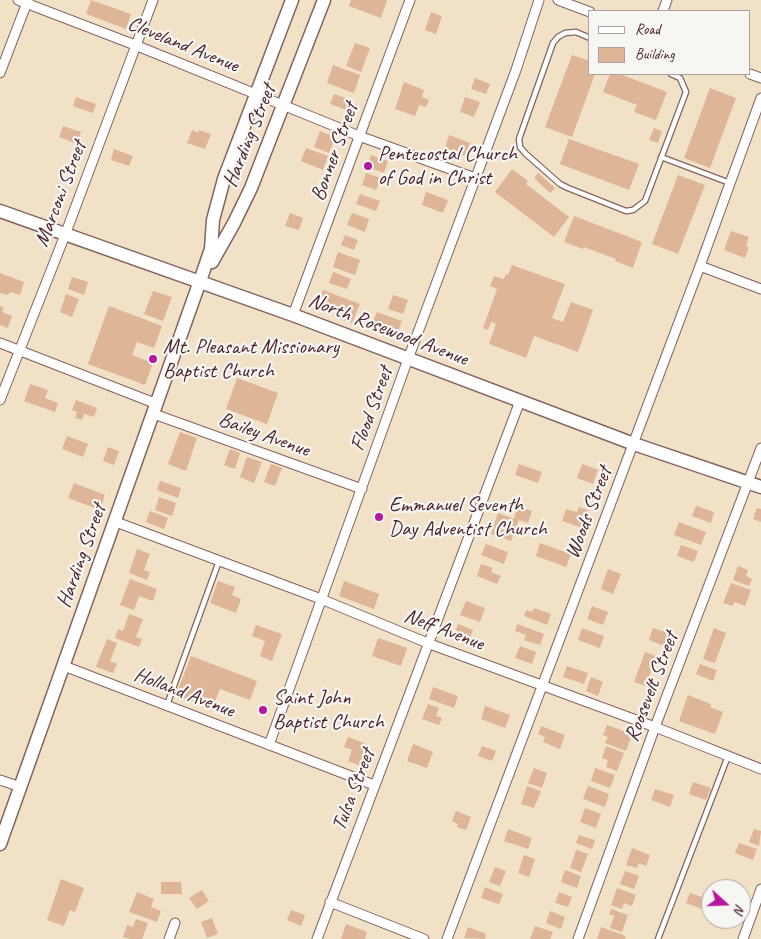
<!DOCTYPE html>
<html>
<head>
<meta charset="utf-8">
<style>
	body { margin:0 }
	#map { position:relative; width:761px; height:939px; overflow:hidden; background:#f1e1c6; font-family:Caveat,sans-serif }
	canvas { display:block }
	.legend { position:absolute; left:588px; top:10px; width:162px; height:65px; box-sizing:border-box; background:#f6f6f2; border:1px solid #b1a0a2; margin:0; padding:6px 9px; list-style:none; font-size:15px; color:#4a1f2b }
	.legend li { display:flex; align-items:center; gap:10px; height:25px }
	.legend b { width:25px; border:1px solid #b1a0a2 }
	.north { position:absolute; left:701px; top:879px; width:50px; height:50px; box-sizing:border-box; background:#f6f6f2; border:1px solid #b1a0a2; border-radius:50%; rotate:110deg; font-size:14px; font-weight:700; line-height:20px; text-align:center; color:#4a1f2b }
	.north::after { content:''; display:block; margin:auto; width:18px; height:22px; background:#b5179e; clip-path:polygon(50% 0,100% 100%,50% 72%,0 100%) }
</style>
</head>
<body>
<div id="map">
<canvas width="761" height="939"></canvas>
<ul class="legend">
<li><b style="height:6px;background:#fff"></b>Road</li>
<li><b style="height:14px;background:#dfb598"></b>Building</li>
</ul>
<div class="north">N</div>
</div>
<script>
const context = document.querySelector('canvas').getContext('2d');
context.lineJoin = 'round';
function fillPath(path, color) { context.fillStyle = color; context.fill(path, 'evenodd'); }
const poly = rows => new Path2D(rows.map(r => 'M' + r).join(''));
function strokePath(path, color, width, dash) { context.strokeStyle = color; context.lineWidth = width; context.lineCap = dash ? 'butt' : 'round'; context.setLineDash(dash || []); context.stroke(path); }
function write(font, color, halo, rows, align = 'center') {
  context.font = font + ' Caveat,sans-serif'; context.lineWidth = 4.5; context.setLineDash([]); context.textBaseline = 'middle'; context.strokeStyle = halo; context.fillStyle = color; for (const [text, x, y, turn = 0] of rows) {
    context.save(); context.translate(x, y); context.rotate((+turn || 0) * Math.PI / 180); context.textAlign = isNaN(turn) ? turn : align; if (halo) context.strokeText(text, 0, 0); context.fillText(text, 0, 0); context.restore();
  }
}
const building = poly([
	[91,0,131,14,126,29,86,14],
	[351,0,387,0,381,18,349,6],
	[431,12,442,16,436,34,425,30],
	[355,43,370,48,361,72,346,66],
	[572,55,590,61,590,74,595,74,572,137,545,127],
	[333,65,360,75,354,93,327,83],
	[610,74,620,74,667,92,656,120,634,112,637,105,603,92],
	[475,78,490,84,486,94,471,89],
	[404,82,424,90,422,97,429,100,426,107,419,105,415,116,395,109],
	[710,88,736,98,710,168,684,158],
	[334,94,351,100,347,110,330,104],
	[76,97,96,104,93,113,73,106],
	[465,97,480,102,474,117,460,112],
	[63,126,81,132,77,144,59,137],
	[654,128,662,131,658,143,649,140],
	[192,130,199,133,199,130,211,134,205,149,187,143],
	[320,131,335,137,329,153,314,147],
	[449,135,470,143,465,156,445,148],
	[569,139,639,164,629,190,560,164],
	[306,148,328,156,323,170,301,161],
	[114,149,133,156,129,166,111,160],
	[371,155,388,161,384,173,367,167],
	[512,169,528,181,526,184,569,217,554,237,495,192],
	[366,173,381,178,376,190,362,185],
	[538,173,555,188,550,193,534,178],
	[678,175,705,185,678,254,652,244],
	[426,192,448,200,443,213,422,205],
	[360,194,380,201,376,211,356,204],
	[290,213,303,218,299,230,285,226],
	[352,213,369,219,365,232,347,225],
	[574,216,642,242,633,268,615,261,616,259,584,247,583,249,564,242],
	[731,231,749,237,746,246,749,247,745,258,724,250],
	[345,235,358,240,354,250,341,245],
	[338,252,360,260,355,275,333,267],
	[512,265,565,284,552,318,563,322,571,302,593,310,578,352,534,336,526,358,489,344,496,324,491,322,488,330,483,328,497,289,490,286,494,276,504,279,506,274,508,275],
	[333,272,351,279,347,289,329,283],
	[0,273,24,282,20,295,10,292,8,295,0,293],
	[72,277,88,282,84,295,68,289],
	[323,290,360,304,352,323,339,319,341,313,318,304],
	[153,291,172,297,163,321,144,314],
	[66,294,79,299,72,317,60,312],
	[393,295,408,300,403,314,388,309],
	[0,306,4,308,2,312,12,316,8,328,0,325],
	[109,306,162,326,154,348,137,342,132,355,153,363,145,385,88,364],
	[377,312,402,321,396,336,371,327],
	[237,378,278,393,267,424,226,409],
	[30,384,48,390,45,398,58,403,55,412,24,401],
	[76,400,97,408,94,417,84,414,82,420,75,418,77,412,72,410],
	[180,432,197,438,186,471,168,464],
	[67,436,88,444,83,457,62,449],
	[108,447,119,451,114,465,103,461],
	[230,449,240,453,235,469,224,465],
	[247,457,262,462,254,483,240,477],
	[271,464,282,468,275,486,264,482],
	[519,464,542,472,538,483,515,475],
	[582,464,598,470,593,484,577,478],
	[160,481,181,488,178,498,157,490],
	[74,483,105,495,100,510,68,498],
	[159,497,176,503,172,516,155,510],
	[518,506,532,511,528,523,519,520,511,541,491,534,498,513,514,519],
	[696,506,714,512,711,523,692,516],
	[579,507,588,510,582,528,562,521,566,509,577,512],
	[757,508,761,509,761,522,753,519],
	[150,511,168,518,164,529,146,522],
	[679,522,706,532,701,545,674,535],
	[540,543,571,554,566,567,536,556],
	[486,544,508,552,504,564,481,555],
	[681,545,698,551,694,562,677,556],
	[137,549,150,554,144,570,150,572,147,580,129,573],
	[481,564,493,568,491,572,501,576,497,584,477,576],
	[738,566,748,570,746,576,752,579,749,586,733,580],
	[608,569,621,574,613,594,601,589],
	[130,579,157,589,153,601,139,596,134,610,120,605],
	[218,581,235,587,232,595,241,599,236,613,210,603],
	[344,581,379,594,374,609,339,596],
	[731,583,751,590,745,606,734,602,733,606,723,603],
	[466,601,485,608,480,622,460,615],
	[592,606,608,612,603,625,587,619],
	[534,608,551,614,547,625,524,616,526,610,532,612],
	[129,614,143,619,136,637,142,639,139,647,115,638,118,629,123,631],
	[458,624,473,630,469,641,454,635],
	[517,624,544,634,540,645,524,640,526,635,515,631],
	[256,625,282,634,272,661,260,656,265,641,252,636],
	[582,628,604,636,600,648,578,640],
	[653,628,671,634,666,647,649,640],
	[714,628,726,633,715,663,703,659],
	[378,638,407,648,401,666,372,656],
	[107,639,117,643,110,661,117,664,113,673,96,667],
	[520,646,536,652,532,664,515,658],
	[645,652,656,656,646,686,634,682],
	[191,656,257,681,250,700,220,689,212,709,176,695],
	[700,664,717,670,713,681,696,674],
	[567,666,588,673,584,684,563,677],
	[591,677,603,682,598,696,586,691],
	[433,687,458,696,454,708,429,699],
	[688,695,711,704,710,707,723,712,715,734,679,721],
	[428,704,439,708,436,716,442,718,439,725,422,719],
	[485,706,510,715,505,728,481,719],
	[607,725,632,734,626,751,605,743,608,737,603,735],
	[541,726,565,735,560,749,543,742,545,737,538,734],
	[348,737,369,745,361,766,348,761,352,750,344,747],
	[413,744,433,752,427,768,407,761],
	[482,746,496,751,492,761,478,756],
	[606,746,624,753,617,771,606,767,608,760,602,758],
	[534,768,547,773,542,788,528,783],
	[595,768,615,775,610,788,591,781],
	[693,782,711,788,706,800,689,794],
	[527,786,541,791,534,808,521,804],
	[588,786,609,794,605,807,583,799],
	[655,789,674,795,670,807,651,800],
	[585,808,601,814,596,828,580,822],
	[456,811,471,817,466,830,457,827,458,824,452,821],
	[508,829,532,838,528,849,504,841],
	[754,829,761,831,759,846,749,842],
	[579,835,595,840,592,849,576,843],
	[739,843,757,849,753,860,735,853],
	[632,848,650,855,646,866,639,863,637,868,626,865],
	[576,850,588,854,581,872,570,868],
	[524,855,535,859,529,877,518,873],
	[495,867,506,871,500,886,489,882],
	[565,870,581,876,577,888,561,882],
	[625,871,639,876,634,889,620,884],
	[61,879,84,888,75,912,70,910,64,926,47,920],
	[161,882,181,882,182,894,161,894],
	[485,887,503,894,499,904,481,898],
	[617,888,636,895,632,906,624,903,622,909,611,905],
	[202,890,209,901,197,909,189,898],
	[137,892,154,899,151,907,161,911,157,922,129,912],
	[559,892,572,897,568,907,555,903],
	[690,893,711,900,707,911,686,903],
	[611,909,628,915,622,932,610,928,614,916,609,914],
	[291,910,305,915,301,926,287,920],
	[550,911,565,917,561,929,546,923],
	[212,918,218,934,207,938,201,922],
	[136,919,148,923,142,939,130,939,123,937,127,925,133,927],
	[346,924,367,932,365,939,341,939],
	[535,926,553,932,550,939,530,939],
	[468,927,486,934,485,939,464,938],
	[601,927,626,936,625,939,597,939]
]);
const lane = poly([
	[590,38,576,32,565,33,558,37,553,43,519,139,520,147,526,154,560,184,568,188,626,211,633,210,645,201,686,92,680,78,671,74],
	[661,157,730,183],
	[167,705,219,561],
	[658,939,728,756]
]);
const street = poly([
	[18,0,135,45,359,136,475,178],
	[558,0,590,12],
	[663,11,667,0],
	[0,73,28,0],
	[750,74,761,78],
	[700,266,761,289],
	[293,315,410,0],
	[0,343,157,404],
	[0,400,65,235,153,0],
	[154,414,362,489],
	[116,522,321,599,430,644,655,727,761,769],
	[64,666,374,785],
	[269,745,408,359,516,70,539,0],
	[0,780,21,787],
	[330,902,424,939],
	[169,939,175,923],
	[317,939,520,401],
	[447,939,700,266,761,98],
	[578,939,655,727,761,448],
	[743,939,761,889]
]);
const secondary = poly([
	[0,211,293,315,634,444,761,487],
	[212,262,234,223,251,188,324,0],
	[0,844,200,281,211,249,213,220,224,179,292,0]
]);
const markers = [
	[368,166,5,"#b5179e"],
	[153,359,5,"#b5179e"],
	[379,517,5,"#b5179e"],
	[263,710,5,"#b5179e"]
];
const streetNames = [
	["Cleveland Avenue",183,45,22],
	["Harding Street",250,136,-68],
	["Bonner Street",335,152,-70],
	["Marconi Street",61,194,-69],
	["North Rosewood Avenue",388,330,21],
	["Flood Street",372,409,-70],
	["Bailey Avenue",264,435,20],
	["Woods Street",589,513,-69],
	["Harding Street",82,556,-70],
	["Neff Avenue",444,630,21],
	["Roosevelt Street",652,687,-69],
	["Holland Avenue",184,693,21],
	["Tulsa Street",354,790,-69]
];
const poiNames = [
	["Pentecostal Church",378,154],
	["of God in Christ",378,178],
	["Mt. Pleasant Missionary",163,347],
	["Baptist Church",163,371],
	["Emmanuel Seventh",389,505],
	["Day Adventist Church",389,529],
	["Saint John",273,698],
	["Baptist Church",273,722]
];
fillPath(building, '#dfb598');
strokePath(lane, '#846361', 7);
strokePath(street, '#846361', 11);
strokePath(secondary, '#846361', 15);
strokePath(lane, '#fff', 4.5);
strokePath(street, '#fff', 9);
strokePath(secondary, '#fff', 12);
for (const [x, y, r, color] of markers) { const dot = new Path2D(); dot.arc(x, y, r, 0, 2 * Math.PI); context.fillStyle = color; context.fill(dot); strokePath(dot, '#f6f6f2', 2); }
write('21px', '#4a1f2b', '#f6f6f2', streetNames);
write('21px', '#4a1f2b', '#f6f6f2', poiNames, 'left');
</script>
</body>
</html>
